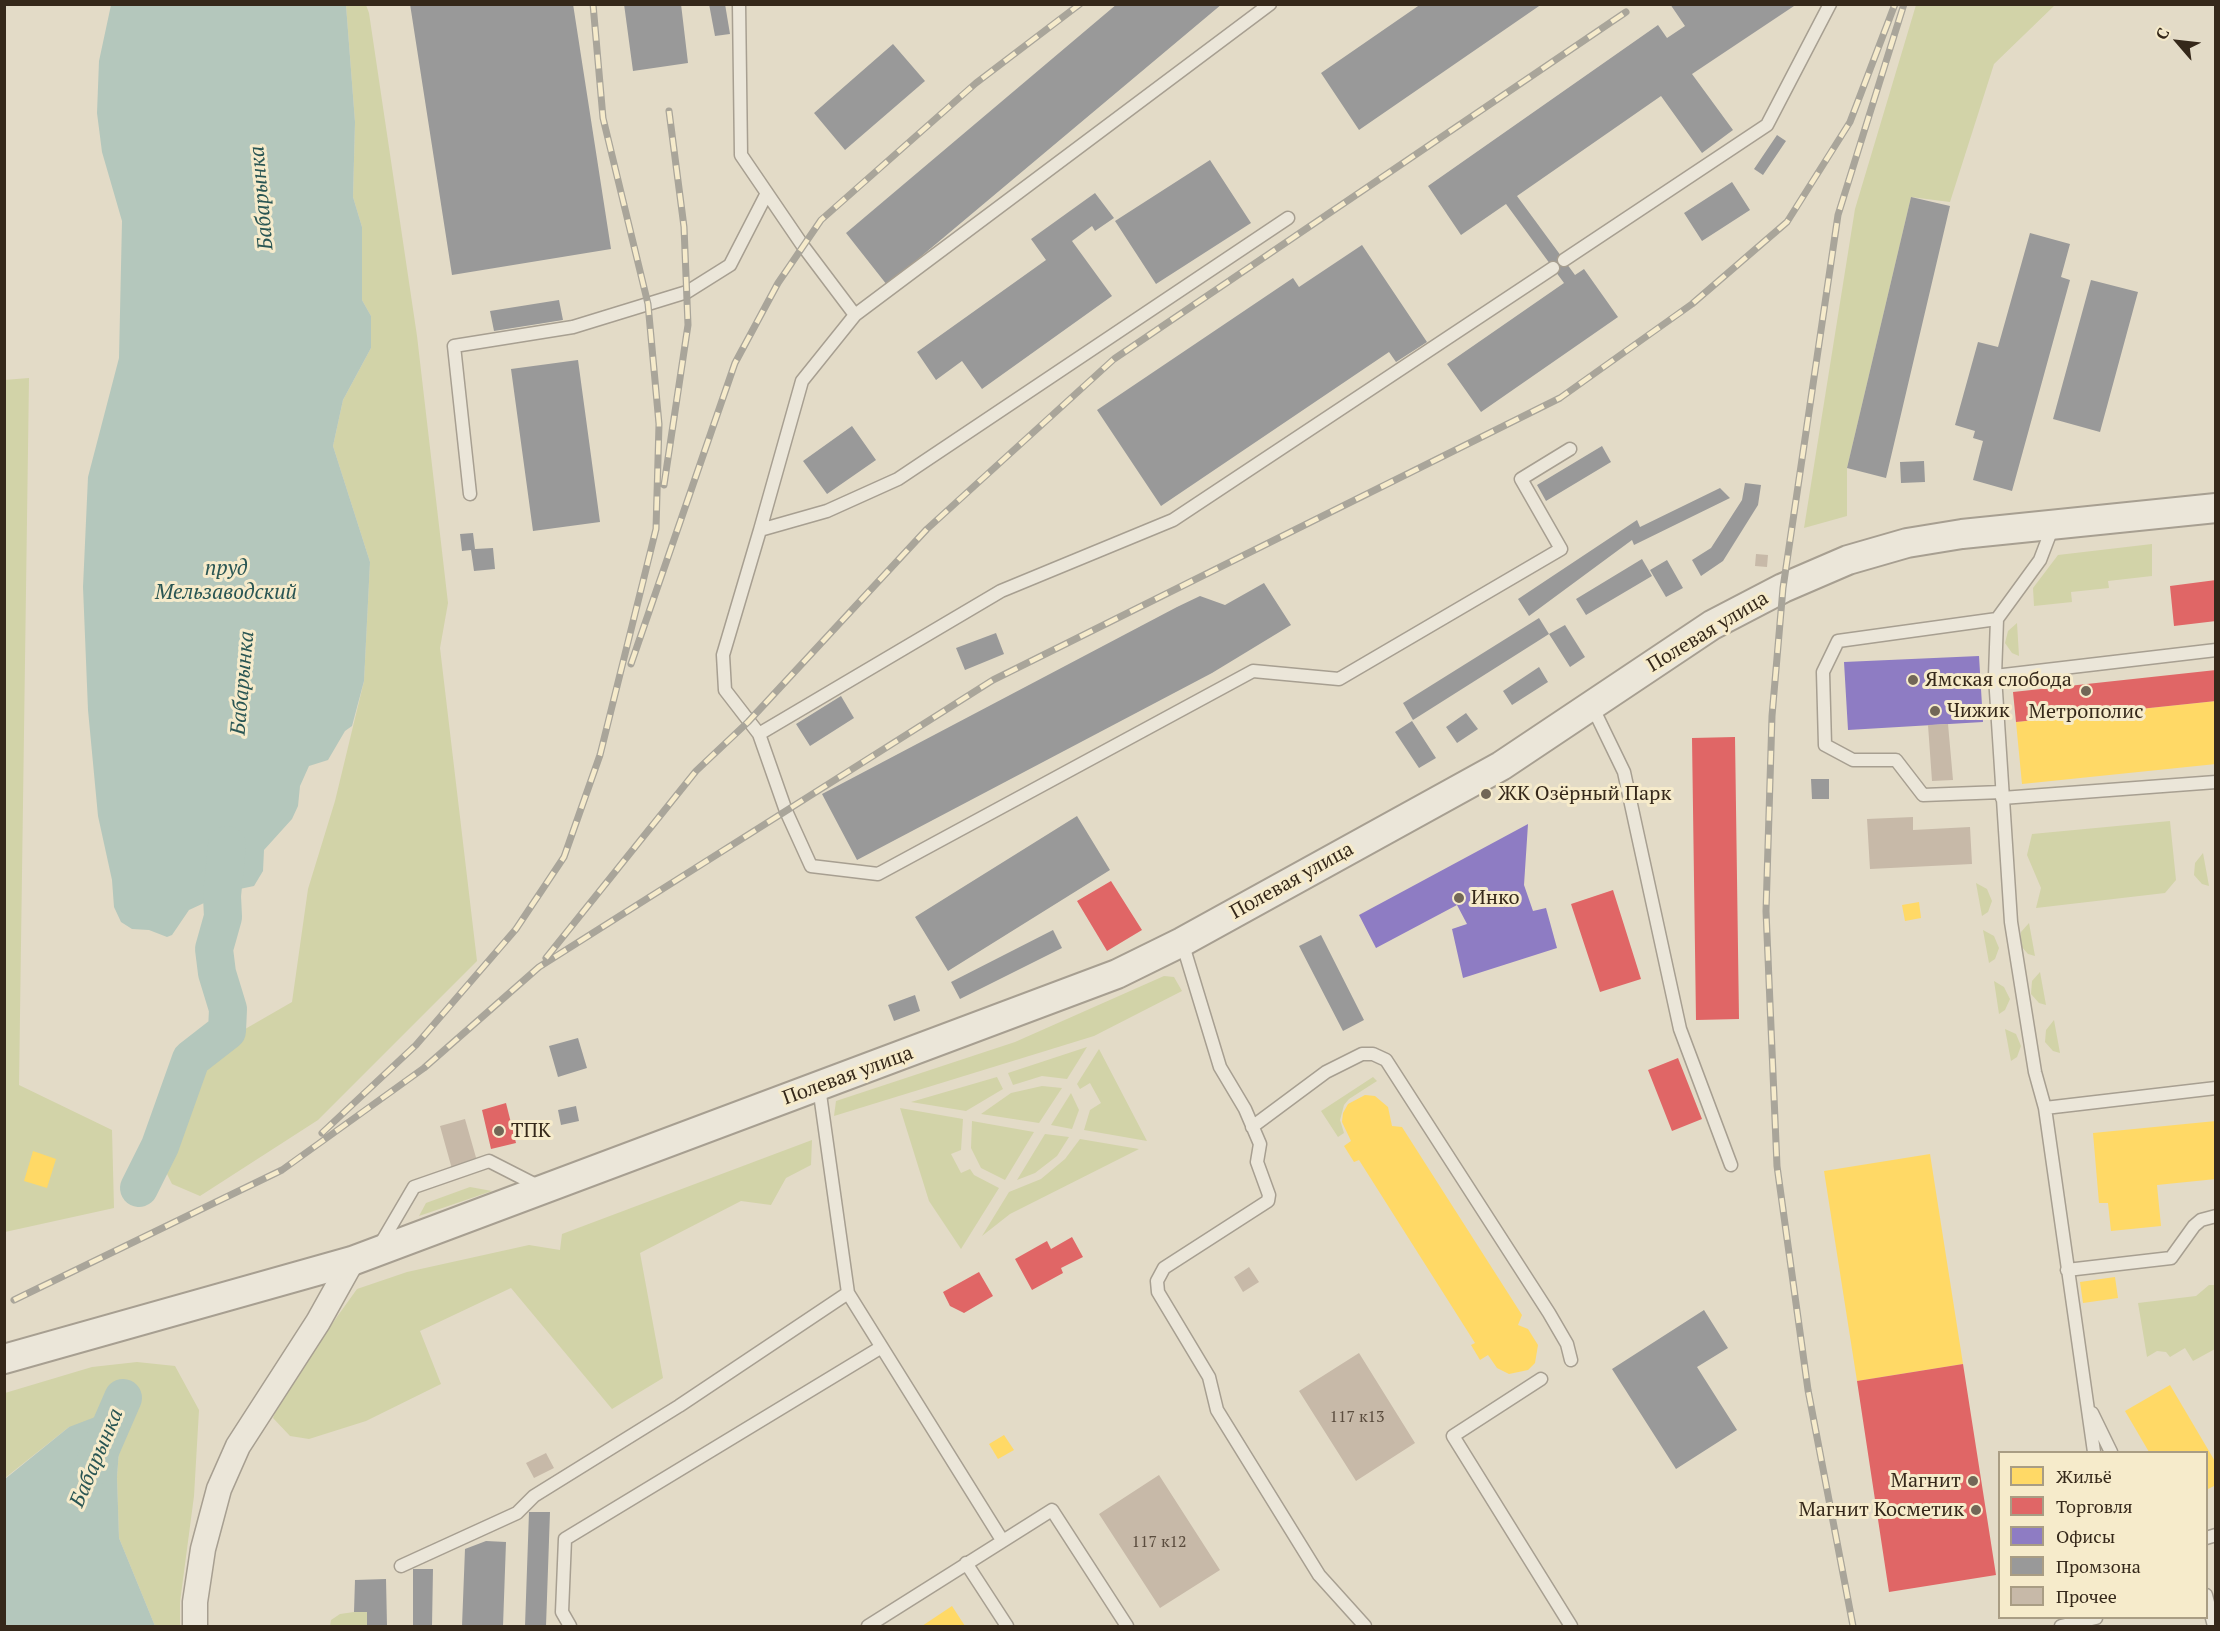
<!DOCTYPE html>
<html>
<head>
<meta charset="utf-8">
<style>
	body { margin:0 }
	#map { position:relative; width:2220px; height:1631px; overflow:hidden; background:#e3dbc7; font-family:"PT Serif",serif }
	canvas { display:block }
	.frame { position:absolute; inset:0; border:6px solid #35281a; pointer-events:none }
	.legend { position:absolute; left:1998px; top:1451px; width:210px; height:168px; box-sizing:border-box; background:#f6ebcb; border:2px solid #a99d84; margin:0; padding:8px 10px; list-style:none; font-size:18px; color:#35281a }
	.legend li { display:flex; align-items:center; gap:12px; height:30px }
	.legend b { width:30px; border:2px solid #a99d84 }
	.north { position:absolute; left:2148px; top:12px; width:60px; height:60px; -webkit-text-stroke:4px #f6ebcb; paint-order:stroke; rotate:298deg; font-size:16px; font-weight:700; line-height:24px; text-align:center; color:#35281a }
	.north::after { content:''; display:block; margin:auto; width:21px; height:27px; background:#35281a; clip-path:polygon(50% 0,100% 100%,50% 72%,0 100%) }
</style>
</head>
<body>
<div id="map">
<canvas width="2220" height="1631"></canvas>
<div class="frame"></div>
<ul class="legend">
<li><b style="height:16px;background:#ffd966"></b>Жильё</li>
<li><b style="height:16px;background:#e06666"></b>Торговля</li>
<li><b style="height:16px;background:#8e7cc3"></b>Офисы</li>
<li><b style="height:16px;background:#999"></b>Промзона</li>
<li><b style="height:16px;background:#c7b9a8"></b>Прочее</li>
</ul>
<div class="north">С</div>
</div>
<script>
const context = document.querySelector('canvas').getContext('2d');
context.lineJoin = 'round';
function fillPath(path, color) { context.fillStyle = color; context.fill(path, 'evenodd'); }
const poly = rows => new Path2D(rows.map(r => 'M' + r).join(''));
function strokePath(path, color, width, dash) { context.strokeStyle = color; context.lineWidth = width; context.lineCap = dash ? 'butt' : 'round'; context.setLineDash(dash || []); context.stroke(path); }
function write(font, color, halo, rows, align = 'center') {
  context.font = font + ' "PT Serif",serif'; context.lineWidth = 6; context.setLineDash([]); context.textBaseline = 'middle'; context.strokeStyle = halo; context.fillStyle = color; for (const [text, x, y, turn = 0] of rows) {
    context.save(); context.translate(x, y); context.rotate((+turn || 0) * Math.PI / 180); context.textAlign = isNaN(turn) ? turn : align; if (halo) context.strokeText(text, 0, 0); context.fillText(text, 0, 0); context.restore();
  }
}
const green = poly([
	[346,5,366,5,369,13,417,336,448,603,440,648,477,961,318,1120,200,1196,172,1184,162,1164,197,1066,233,1036,292,1002,308,889,335,801,364,681,370,562,333,446,343,400,371,348,371,316,362,300,362,227,353,197,355,122],
	[1916,5,2055,5,1994,64,1950,202,1911,197,1847,468,1847,516,1804,528,1855,209],
	[29,378,19,1085,112,1130,114,1208,5,1232,4,380],
	[2152,544,2152,576,2108,581,2109,588,2071,592,2072,602,2034,606,2033,588,2058,555],
	[2017,623,2019,656,2012,653,2005,643,2008,631],
	[2170,821,2176,880,2165,893,2036,908,2041,888,2027,855,2032,834],
	[2203,853,2209,886,2202,884,2194,875,2195,863],
	[1976,883,1987,889,1992,901,1988,912,1982,916],
	[2029,923,2035,956,2028,954,2020,945,2021,932],
	[1983,930,1994,936,1999,948,1995,959,1989,963],
	[2040,972,2046,1005,2039,1003,2031,994,2032,981],
	[1164,976,1174,977,1182,991,1094,1036,834,1116,836,1101,1015,1042],
	[1994,981,2004,987,2010,999,2005,1010,1999,1014],
	[2054,1020,2060,1053,2053,1051,2045,1042,2046,1030],
	[2005,1029,2016,1034,2021,1046,2017,1057,2011,1061],
	[1087,1047,1067,1079,1042,1076,1013,1085,1008,1073],
	[1099,1049,1147,1141,1084,1130,1090,1110,1101,1103,1090,1083,1080,1089,1077,1084],
	[997,1077,1003,1089,966,1111,911,1102],
	[1373,1077,1377,1081,1349,1099,1344,1105,1340,1120,1344,1133,1338,1137,1321,1111],
	[1042,1086,1062,1088,1039,1123,981,1114,1011,1093],
	[1071,1093,1079,1110,1072,1129,1051,1125],
	[900,1108,963,1119,961,1150,951,1154,961,1173,970,1169,974,1175,999,1188,961,1249,929,1201],
	[972,1121,1034,1132,1005,1180,981,1168,971,1148],
	[1045,1134,1069,1137,1057,1156,1035,1173,1017,1180],
	[1080,1139,1139,1149,1010,1214,982,1236,1009,1192,1041,1179,1065,1159],
	[812,1140,811,1165,786,1178,771,1205,741,1201,640,1253,663,1378,612,1409,511,1288,420,1331,441,1384,366,1421,309,1439,290,1436,273,1418,283,1392,357,1289,407,1272,529,1245,560,1250,562,1234],
	[470,1187,492,1191,419,1216,426,1203],
	[2209,1285,2215,1285,2215,1349,2193,1361,2185,1348,2170,1357,2166,1352,2157,1351,2147,1357,2138,1303,2196,1296],
	[137,1362,175,1366,199,1410,194,1496,180,1602,180,1626,155,1626,119,1538,117,1477,121,1424,69,1427,5,1478,5,1393,92,1367],
	[354,1612,367,1612,367,1626,330,1626,331,1620,340,1614]
]);
const water = poly([
	[111,5,346,5,355,122,353,197,362,227,362,300,371,316,371,348,343,400,333,446,370,562,364,681,352,726,345,731,328,760,309,766,300,786,298,806,292,819,264,850,263,871,254,886,230,891,189,910,172,935,167,937,149,930,132,929,121,922,114,907,112,880,98,816,88,710,83,587,88,477,119,358,122,221,102,152,97,113,99,61],
	[103,1414,121,1425,117,1477,119,1538,155,1626,5,1626,5,1479,69,1427]
]);
const homes = poly([
	[2216,701,2216,764,2022,784,2016,722],
	[1919,902,1921,918,1905,921,1902,905],
	[1365,1095,1375,1096,1388,1107,1392,1126,1402,1127,1522,1315,1518,1325,1528,1329,1538,1345,1535,1363,1528,1370,1509,1374,1497,1368,1488,1355,1480,1360,1471,1345,1475,1343,1359,1160,1354,1162,1344,1146,1351,1141,1342,1122,1343,1113,1348,1104],
	[2216,1121,2216,1179,2157,1185,2161,1226,2111,1231,2108,1203,2099,1203,2093,1133],
	[33,1151,56,1159,47,1188,24,1181],
	[1930,1154,1963,1364,1857,1381,1824,1171],
	[2115,1277,2118,1298,2083,1303,2080,1282],
	[2170,1385,2216,1463,2216,1485,2206,1490,2206,1452,2149,1452,2125,1411],
	[1004,1435,1014,1450,998,1459,989,1444],
	[952,1606,965,1626,922,1626]
]);
const shops = poly([
	[2216,580,2216,621,2174,626,2170,586],
	[2216,670,2216,701,2016,722,2013,692],
	[1735,737,1739,1019,1696,1020,1692,738],
	[1111,881,1142,930,1107,951,1077,901],
	[1613,890,1641,979,1600,992,1571,904],
	[1678,1058,1702,1119,1672,1131,1648,1070],
	[506,1103,516,1143,491,1149,482,1110],
	[1072,1237,1083,1257,1061,1268,1063,1273,1032,1290,1015,1259,1047,1241,1051,1249],
	[979,1272,993,1296,964,1313,950,1306,943,1292],
	[1963,1364,1996,1575,1889,1592,1857,1381]
]);
const offices = poly([
	[1979,656,1983,722,1848,730,1844,662],
	[1528,824,1524,885,1533,911,1546,908,1557,948,1463,978,1452,929,1467,924,1457,905,1376,948,1359,915]
]);
const industry = poly([
	[410,4,573,4,611,249,452,275],
	[624,4,681,4,688,63,633,71],
	[709,4,725,4,730,34,715,36],
	[1117,4,1222,4,887,285,846,233],
	[1421,4,1542,4,1359,130,1321,73],
	[1670,4,1797,4,1692,74,1733,130,1702,153,1661,96,1517,196,1575,275,1584,269,1618,317,1481,412,1447,364,1564,283,1506,204,1461,235,1428,186,1658,25,1667,38,1685,26],
	[893,44,925,81,845,150,814,113],
	[1777,135,1786,141,1763,175,1754,169],
	[1210,160,1251,223,1156,284,1115,221],
	[1732,182,1750,210,1702,241,1684,213],
	[1095,193,1114,218,1095,231,1092,226,1072,241,1112,296,982,389,962,361,936,380,917,352,1046,260,1031,239],
	[1911,197,1950,206,1886,478,1847,468],
	[2030,233,2070,244,2061,277,2070,280,2012,491,1973,480,1983,441,1973,438,1975,431,1955,425,1978,342,1998,347],
	[1362,245,1427,342,1396,362,1389,352,1161,506,1097,410,1293,278,1299,287],
	[2091,280,2138,292,2100,432,2053,419],
	[559,300,563,320,494,331,490,311],
	[578,360,600,522,533,531,511,369],
	[852,426,876,460,827,494,803,461],
	[1602,446,1611,462,1546,501,1537,485],
	[1924,461,1925,482,1901,483,1900,462],
	[1745,483,1761,485,1758,505,1723,561,1701,576,1692,560,1711,548,1742,500],
	[1720,488,1730,498,1634,545,1632,540,1529,616,1518,599,1637,520,1640,527],
	[473,533,475,549,493,548,495,569,474,571,471,550,462,551,460,534],
	[1642,559,1652,576,1586,615,1576,599],
	[1667,560,1683,588,1666,597,1650,570],
	[1264,583,1291,625,1212,673,857,860,822,794,1177,607,1200,596,1225,605],
	[1539,618,1549,634,1565,625,1585,657,1570,667,1549,634,1413,720,1403,703],
	[996,633,1004,654,965,670,956,648],
	[1539,667,1548,682,1512,705,1503,691],
	[841,696,854,718,810,746,796,724],
	[1466,713,1478,729,1457,743,1446,727],
	[1412,721,1436,758,1419,768,1395,732],
	[1811,779,1829,779,1829,799,1812,799],
	[1077,816,1110,870,948,971,915,917],
	[1053,930,1062,948,960,999,951,982],
	[1321,935,1364,1020,1343,1031,1299,946],
	[915,995,920,1011,894,1021,888,1005],
	[578,1038,587,1068,558,1077,549,1046],
	[576,1106,579,1121,561,1125,558,1110],
	[1704,1310,1728,1348,1697,1367,1737,1430,1676,1469,1612,1369],
	[529,1512,550,1512,546,1626,525,1626],
	[486,1541,506,1542,503,1626,462,1626,465,1549],
	[413,1569,433,1569,432,1626,413,1626],
	[386,1579,387,1626,367,1626,367,1612,354,1612,355,1580]
]);
const river = poly([
	[139,1188,160,1146,191,1059,227,1031,228,1009,217,973,214,949,223,917,222,896,227,845],
	[93,1467,123,1398]
]);
const building = poly([
	[1756,554,1768,555,1767,567,1755,566],
	[1948,724,1953,780,1932,781,1928,725],
	[1913,817,1913,830,1970,827,1972,864,1870,869,1867,819],
	[465,1119,477,1161,452,1169,440,1126],
	[1249,1267,1259,1282,1243,1292,1234,1277],
	[1359,1353,1415,1443,1356,1481,1299,1391],
	[546,1453,554,1468,534,1478,526,1463],
	[1159,1475,1220,1570,1160,1608,1099,1514]
]);
const service = poly([
	[739,4,741,155,803,246,855,315],
	[1270,4,855,315,802,381,760,530,827,511,898,479,1288,218],
	[1564,260,1767,125,1830,4],
	[470,494,454,346,573,327,687,292,730,265,767,193],
	[760,530,723,655,725,690,759,734,786,811,811,866,878,874,1253,671,1339,679,1561,549,1521,479,1570,449],
	[1997,619,1995,676,2011,922,2035,1072,2045,1108],
	[1995,676,2216,650],
	[1592,706,1624,772,1680,1029,1731,1165],
	[759,734,1001,591,1173,520,1553,268],
	[2002,792,1923,795,1896,760,1853,760,1825,745,1823,672,1838,641,1997,619,2040,560,2053,526],
	[2002,798,2216,782],
	[1182,942,1220,1067,1245,1109,1260,1144,1257,1162,1269,1195,1268,1201,1164,1268,1157,1281,1158,1292,1209,1377,1217,1410,1319,1575,1365,1626],
	[819,1087,848,1293,1002,1540],
	[1252,1127,1326,1072,1362,1054,1373,1054,1386,1060,1549,1313,1567,1344,1571,1360],
	[380,1245,414,1187,489,1161,540,1187],
	[2067,1270,2171,1258,2194,1226,2201,1220,2216,1216],
	[1541,1379,1453,1436,1571,1626],
	[2092,1413,2111,1452],
	[2094,1452,2045,1108,2216,1088],
	[2206,1538,2216,1535],
	[966,1563,1007,1626],
	[401,1566,517,1513,534,1496,679,1406,848,1293],
	[2206,1595,2214,1626],
	[570,1626,562,1612,565,1539,880,1348],
	[868,1626,1052,1510,1127,1626],
	[2061,1626,2096,1618]
]);
const minor = poly([
	[195,1626,195,1602,203,1549,219,1489,238,1446,318,1322,352,1261]
]);
const tertiary = poly([
	[4,1359,352,1261,1117,974,1182,942,1501,766,1712,625,1783,588,1848,560,1907,543,1962,534,2216,508]
]);
const rail = poly([
	[664,485,688,325,684,227,669,111],
	[631,664,735,363,778,283,821,220,976,83,1080,4],
	[546,958,696,771,748,722,927,529,1114,359,1626,12],
	[322,1133,416,1045,516,929,564,857,600,755,656,529,659,424,648,304,603,118,593,4],
	[14,1300,282,1170,424,1068,539,967,993,680,1560,398,1692,304,1787,222,1850,122,1895,4],
	[1853,1626,1808,1390,1777,1166,1766,911,1772,716,1783,588,1838,215,1904,4]
]);
const markers = [
	[1913,680,6,"#726757"],
	[2086,691,6,"#726757"],
	[1935,711,6,"#726757"],
	[1486,794,6,"#726757"],
	[1459,898,6,"#726757"],
	[499,1131,6,"#726757"],
	[1973,1481,6,"#726757"],
	[1976,1510,6,"#726757"]
];
const numberNames = [
	["117 к13",1357,1417],
	["117 к12",1159,1542]
];
const streetNames = [
	["Полевая улица",1708,632,-31],
	["Полевая улица",1292,881,-29],
	["Полевая улица",848,1076,-20]
];
const poiNames = [
	["Ямская слобода",1925,680],
	["Чижик",1947,711],
	["Метрополис",2086,712,"center"],
	["ЖК Озёрный Парк",1498,794],
	["Инко",1471,898],
	["ТПК",511,1131],
	["Магнит",1961,1481,"right"],
	["Магнит Косметик",1964,1510,"right"]
];
const waterNames = [
	["Бабарынка",262,198,-95],
	["пруд",226,569],
	["Мельзаводский",226,593],
	["Бабарынка",243,683,-85],
	["Бабарынка",97,1458,-67]
];
fillPath(green, '#d2d3a8');
fillPath(water, '#b4c7bc');
fillPath(homes, '#ffd966');
fillPath(shops, '#e06666');
fillPath(offices, '#8e7cc3');
fillPath(industry, '#999');
strokePath(river, '#b4c7bc', 38);
fillPath(building, '#c7b9a8');
strokePath(service, '#a79f91', 15);
strokePath(minor, '#a79f91', 27);
strokePath(tertiary, '#a79f91', 32);
strokePath(service, '#ebe6d9', 12);
strokePath(minor, '#ebe6d9', 24);
strokePath(tertiary, '#ebe6d9', 28);
strokePath(rail, '#a9a59a', 7);
strokePath(rail, '#f6ebcb', 4.5, [14]);
for (const [x, y, r, color] of markers) { const dot = new Path2D(); dot.arc(x, y, r, 0, 2 * Math.PI); context.fillStyle = color; context.fill(dot); strokePath(dot, '#f6ebcb', 2); }
write('16px', '#5a4c3e', null, numberNames);
write('20px', '#35281a', '#f6ebcb', streetNames);
write('20px', '#35281a', '#f6ebcb', poiNames, 'left');
write('italic 21px', '#295553', '#f6ebcb', waterNames);
</script>
</body>
</html>
